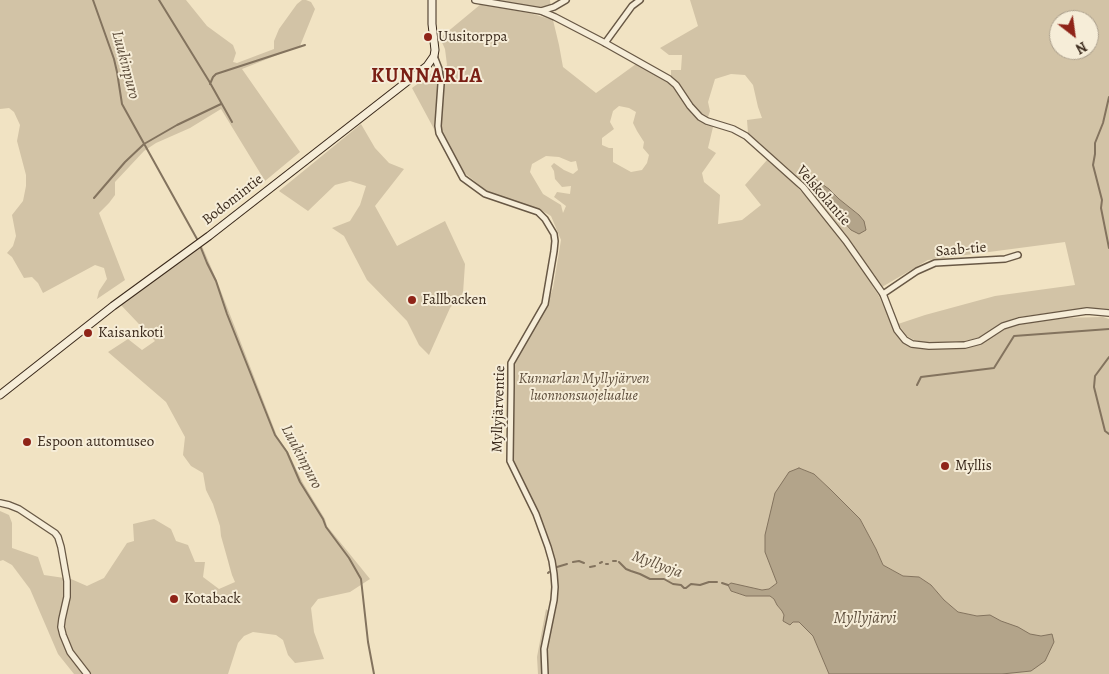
<!DOCTYPE html>
<html>
<head>
<meta charset="utf-8">
<style>
	body { margin:0 }
	#map { position:relative; width:1109px; height:674px; overflow:hidden; background:#f1e3c3; font-family:Alegreya,serif }
	canvas { display:block }
	.north { position:absolute; left:1049px; top:10px; width:50px; height:50px; box-sizing:border-box; background:#f6edd8; border:1px solid #ab9f8c; border-radius:50%; rotate:150deg; font-size:14px; font-weight:700; line-height:20px; text-align:center; color:#3a291b }
	.north::after { content:''; display:block; margin:auto; width:18px; height:22px; background:#8f2418; clip-path:polygon(50% 0,100% 100%,50% 72%,0 100%) }
</style>
</head>
<body>
<div id="map">
<canvas width="1109" height="674"></canvas>
<div class="north">N</div>
</div>
<script>
const context = document.querySelector('canvas').getContext('2d');
context.lineJoin = 'round';
function fillPath(path, color) { context.fillStyle = color; context.fill(path, 'evenodd'); }
const poly = rows => new Path2D(rows.map(r => 'M' + r).join(''));
function strokePath(path, color, width, dash) { context.strokeStyle = color; context.lineWidth = width; context.lineCap = dash ? 'butt' : 'round'; context.setLineDash(dash || []); context.stroke(path); }
function write(font, color, halo, rows, align = 'center') {
  context.font = font + ' Alegreya,serif'; context.lineWidth = 4; context.setLineDash([]); context.textBaseline = 'middle'; context.strokeStyle = halo; context.fillStyle = color; for (const [text, x, y, turn = 0] of rows) {
    context.save(); context.translate(x, y); context.rotate((+turn || 0) * Math.PI / 180); context.textAlign = isNaN(turn) ? turn : align; if (halo) context.strokeText(text, 0, 0); context.fillText(text, 0, 0); context.restore();
  }
}
const green = poly([
	[0,0,186,0,207,26,233,45,236,53,233,62,237,63,274,49,274,41,279,29,297,4,302,0,306,0,311,2,315,9,300,46,242,69,300,152,265,181,221,109,190,128,156,143,144,151,115,182,115,195,109,203,99,213,125,280,97,299,99,291,107,279,104,268,95,265,43,293,38,283,32,277,24,278,12,257,7,253,13,246,16,236,12,215,23,201,26,186,26,175,17,141,20,125,14,112,9,108,0,109],
	[489,0,550,0,551,9],
	[690,0,1109,0,1109,309,1087,308,1018,317,1002,323,978,338,965,341,929,343,914,340,907,336,898,324,925,315,995,296,1075,285,1065,242,928,260,882,287,849,239,806,184,748,133,747,120,762,118,758,107,753,85,745,75,731,74,715,79,708,102,710,111,708,117,702,114,693,104,678,82,671,76,671,70,681,70,682,55,669,55,660,48,698,26],
	[1059,20,1089,20,1089,50,1059,50],
	[813,184,829,189,839,199,859,215,851,230,817,193],
	[481,4,533,14,553,20,559,45,563,67,596,93,636,64,667,82,673,87,692,114,698,119,713,127,708,148,716,153,702,173,704,182,720,195,718,224,742,220,761,205,745,185,767,160,792,182,812,203,852,254,879,296,896,334,903,342,911,347,925,349,966,348,981,344,1005,329,1014,325,1060,318,1103,317,1109,319,1109,674,996,674,977,616,958,612,944,600,931,585,919,577,903,576,883,565,876,549,860,519,831,490,814,474,799,468,776,578,777,583,769,589,762,590,751,588,731,591,746,596,770,596,774,599,777,605,782,611,784,615,793,622,799,622,813,636,829,674,538,674,537,657,546,609,551,613,554,575,544,532,511,463,513,366,520,351,544,312,553,288,561,240,551,216,539,209,488,192,462,171,441,130,444,86,442,71,447,65,445,49,440,38],
	[619,106,629,108,636,112,633,123,637,131,644,142,643,148,649,155,647,163,642,170,631,172,613,162,613,148,609,148,602,145,602,138,614,129,610,122,613,111],
	[546,156,559,157,571,162,576,161,578,170,573,174,564,170,554,163,551,166,554,171,555,179,562,187,571,186,570,194,557,192,554,197,566,206,563,213,561,205,543,194,530,172,532,164],
	[435,71,438,85,434,129,412,88],
	[361,124,375,148,389,163,404,169,375,206,397,246,445,221,465,264,463,293,450,308,429,355,419,345,407,321,367,280,344,236,332,228,350,221,360,205,366,186,350,181,335,185,308,211,279,191],
	[202,246,217,281,277,436,288,452,303,483,325,519,327,526,370,579,350,592,318,599,311,608,314,632,324,659,295,663,288,655,283,640,276,635,253,632,244,636,238,643,228,674,74,674,58,654,30,589,12,565,3,560,0,561,0,511,9,515,12,523,12,548,38,557,44,575,71,579,87,586,104,578,127,543,134,541,133,524,154,519,171,529,176,541,188,545,195,562,205,562,203,577,219,589,235,582,232,575,221,536,220,526,213,504,206,490,203,473,191,466,183,455,185,437,166,402,108,352,128,339,142,350,155,341,120,304]
]);
const water = poly([
	[816,180,829,189,839,199,859,215,864,221,866,230,859,234,851,230,817,192,813,184,816,180],
	[799,468,814,474,831,490,860,519,876,549,883,565,903,576,919,577,931,585,944,600,958,612,977,616,990,615,1001,621,1018,627,1030,634,1041,636,1052,634,1054,642,1045,661,1031,671,1002,674,829,674,813,636,799,622,793,622,790,625,783,621,784,615,782,611,777,605,774,599,770,596,746,596,731,591,728,585,731,583,762,590,769,589,777,583,765,552,765,535,775,493,789,472,799,468]
]);
const stream = poly([
	[93,0,114,59,117,72,122,104,197,239],
	[159,0,209,81,232,122],
	[210,84,213,77,216,74,305,45],
	[1109,97,1103,123,1095,143,1095,154,1093,165,1102,200,1101,208,1109,248],
	[94,198,125,162,144,144,177,125,221,104],
	[201,248,207,263,216,281,227,314,275,435,287,452,300,482,323,519,326,527,349,558,361,579,368,642,374,674],
	[1109,357,1095,376,1094,387,1105,431,1109,434],
	[917,385,921,377,994,368,1014,336,1109,329],
	[613,561,616,561],
	[573,562,579,561,584,563],
	[619,562,626,569,631,571,640,574,650,579,664,579,673,584,681,585,684,588,686,588,691,584,700,585,709,582,717,582],
	[600,563,602,562],
	[606,564,608,564],
	[557,567,567,564],
	[590,567,595,566],
	[548,573,549,572],
	[722,583,728,585]
]);
const minor = poly([
	[541,11,554,7,566,0],
	[605,43,632,6,640,0],
	[434,56,439,69,441,84,438,126,439,133,463,178,485,194,538,212,545,219,554,234,555,241,554,251,545,304,511,363,511,386,510,461,536,514,548,547,552,561,554,574,555,587,554,600,544,649,545,674],
	[883,294,917,271,935,263,1005,259,1018,255]
]);
const tertiary = poly([
	[475,0,541,11,555,17,605,43,669,79,676,85,690,106,700,117,707,121,733,129,746,136,803,187,846,241,867,271,883,294,897,330,905,340,912,344,929,346,965,345,980,341,1003,326,1019,321,1087,311,1109,313],
	[0,503,9,505,19,509,55,533,58,537,61,547,67,581,67,597,62,619,61,627,63,635,70,652,87,674]
]);
const secondary = poly([
	[0,395,113,306,209,236,427,66,434,56,435,50,432,24,432,0]
]);
const markers = [
	[428,37,5,"#8f2418"],
	[412,300,5,"#8f2418"],
	[88,333,5,"#8f2418"],
	[27,442,5,"#8f2418"],
	[945,466,5,"#8f2418"],
	[174,599,5,"#8f2418"]
];
const poiNames = [
	["Uusitorppa",438,37],
	["Fallbacken",422,300],
	["Kaisankoti",98,333],
	["Espoon automuseo",37,442],
	["Myllis",955,466],
	["Kotaback",184,599]
];
const streetNames = [
	["Velskolantie",823,196,49],
	["Bodomintie",233,200,-38],
	["Saab-tie",961,250,-5],
	["Myllyjärventie",499,409,-88]
];
const parkNames = [
	["Kunnarlan Myllyjärven",584,379],
	["luonnonsuojelualue",584,396]
];
const waterNames = [
	["Luukinpuro",125,65,75],
	["Luukinpuro",301,457,62],
	["Myllyoja",657,565,20],
	["Myllyjärvi",865,619]
];
const districtNames = [
	["KUNNARLA",427,77]
];
fillPath(green, '#d2c3a6');
fillPath(water, '#b3a48a');
strokePath(water, '#83735e', 1);
strokePath(stream, '#83735e', 2);
strokePath(minor, '#685845', 8);
strokePath(tertiary, '#685845', 8);
strokePath(secondary, '#3a291b', 9);
strokePath(minor, '#f6edd8', 5);
strokePath(tertiary, '#f6edd8', 5.5);
strokePath(secondary, '#f6edd8', 7);
for (const [x, y, r, color] of markers) { const dot = new Path2D(); dot.arc(x, y, r, 0, 2 * Math.PI); context.fillStyle = color; context.fill(dot); strokePath(dot, '#f6edd8', 2); }
write('15px', '#3a291b', '#f6edd8', poiNames, 'left');
write('15px', '#3a291b', '#f6edd8', streetNames);
write('italic 15px', '#60503e', '#f6edd8', parkNames);
write('italic 16px', '#5e4e3c', '#f6edd8', waterNames);
context.letterSpacing = '1px';
write('bold 20px', '#7a1f14', '#f6edd8', districtNames);
context.letterSpacing = '0px';
</script>
</body>
</html>
